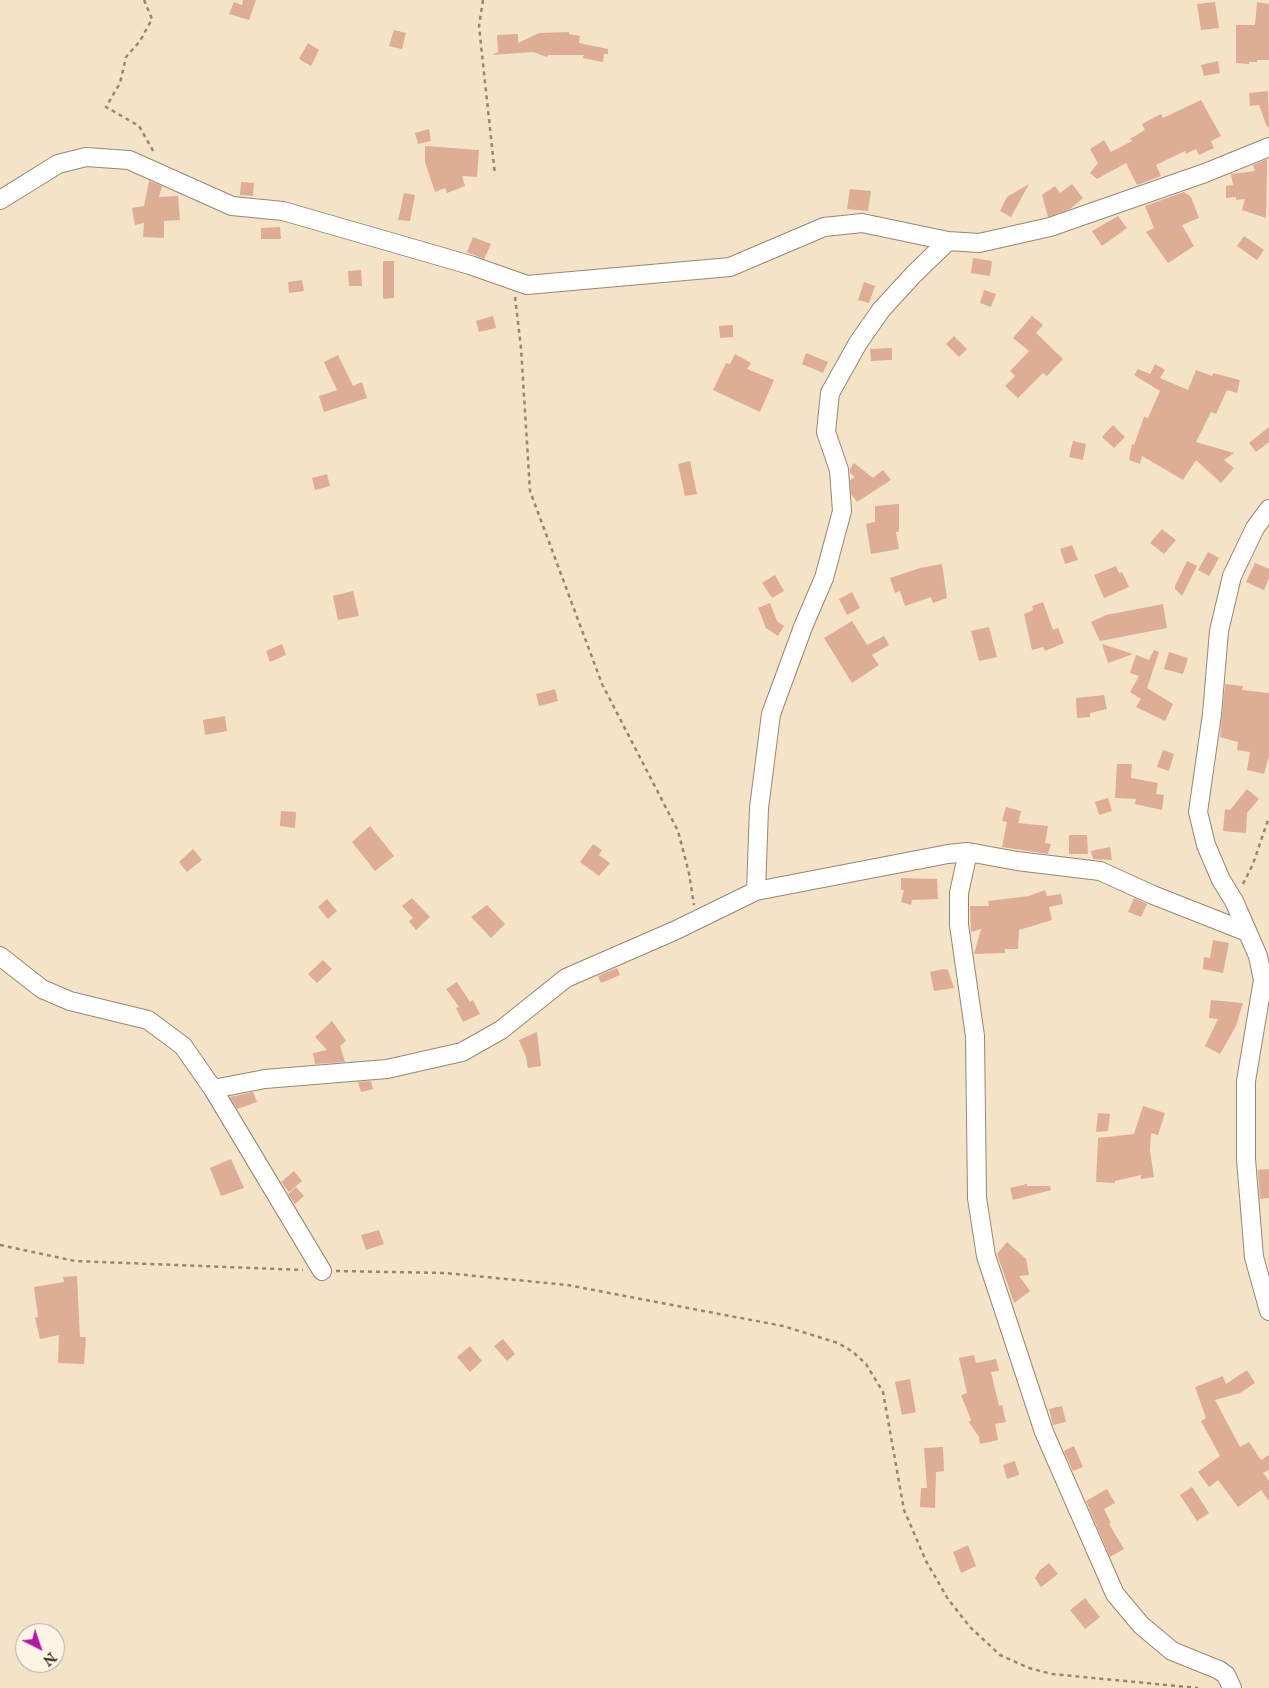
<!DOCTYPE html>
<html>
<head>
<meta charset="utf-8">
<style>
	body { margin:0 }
	#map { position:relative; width:1269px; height:1688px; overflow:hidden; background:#f4e3c7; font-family:"IM FELL English",serif }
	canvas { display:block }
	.north { position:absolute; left:15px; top:1623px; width:50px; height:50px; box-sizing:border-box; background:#fcf5e5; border:1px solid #afa495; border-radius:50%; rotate:139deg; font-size:14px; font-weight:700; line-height:20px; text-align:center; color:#3b2a1e }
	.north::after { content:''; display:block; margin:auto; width:18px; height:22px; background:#b5179e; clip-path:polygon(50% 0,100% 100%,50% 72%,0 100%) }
</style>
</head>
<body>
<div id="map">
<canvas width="1269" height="1688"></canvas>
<div class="north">N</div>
</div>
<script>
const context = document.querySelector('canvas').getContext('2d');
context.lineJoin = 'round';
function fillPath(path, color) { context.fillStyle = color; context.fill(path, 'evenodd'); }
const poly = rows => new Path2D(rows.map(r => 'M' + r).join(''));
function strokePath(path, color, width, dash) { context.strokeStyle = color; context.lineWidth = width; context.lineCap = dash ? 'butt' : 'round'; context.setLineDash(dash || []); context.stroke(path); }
const building = poly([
	[243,0,256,0,249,20,229,14,234,2,242,5],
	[1215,2,1219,28,1201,30,1197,4],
	[1257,2,1269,4,1269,60,1257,60,1257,62,1249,62,1249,64,1236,63,1236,25,1255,25],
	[394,30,406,33,402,49,389,46],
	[569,32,569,34,580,36,579,43,608,49,608,54,604,54,603,62,582,58,584,55,548,55,547,57,533,52,492,55,498,52,497,35,518,34,518,43,539,33],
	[308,43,319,50,311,66,299,59],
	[1218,61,1220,73,1204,76,1201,65],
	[1268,91,1269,127,1267,127,1259,105,1250,106,1249,93],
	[1201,100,1221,136,1211,141,1214,148,1199,155,1196,149,1186,154,1185,151,1156,165,1161,176,1137,185,1126,163,1097,179,1090,173,1098,163,1090,149,1104,140,1111,152,1132,141,1130,139,1145,130,1142,124,1161,114,1163,118],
	[429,129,431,141,418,144,415,133],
	[425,146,479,150,477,177,462,176,465,186,447,193,445,188,435,192,425,162],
	[1267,159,1267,173,1266,218,1242,210,1245,199,1236,200,1236,197,1226,198,1226,186,1233,185,1231,174,1255,171,1253,165],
	[149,181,162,186,159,197,178,196,180,220,164,221,164,238,143,237,144,223,135,225,132,208,144,206],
	[241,182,254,183,253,196,240,195],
	[1029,184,1011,217,1000,211,1007,197],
	[1072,184,1083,198,1070,209,1048,217,1042,195,1055,186,1060,193],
	[850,189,871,191,868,211,847,209],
	[1184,192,1191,197,1199,218,1182,225,1194,246,1168,263,1146,232,1154,228,1145,206],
	[404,193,415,195,410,221,398,220],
	[1118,216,1127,228,1102,246,1092,231],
	[280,227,281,239,261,239,261,228],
	[1244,236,1264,250,1257,260,1237,246],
	[473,237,491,244,484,259,467,252],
	[973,258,992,261,990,276,971,273],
	[383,261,394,261,394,298,383,299],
	[361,270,362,286,349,286,348,271],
	[302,280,304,291,289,293,288,282],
	[864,282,875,286,869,303,858,300],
	[984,290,996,294,991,307,980,303],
	[493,316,496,328,479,332,476,321],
	[1032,316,1043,325,1036,333,1063,359,1047,376,1043,373,1018,398,1005,386,1015,376,1010,371,1029,351,1013,338],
	[733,325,733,337,720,338,719,326],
	[954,336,967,349,959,357,946,344],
	[892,348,892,360,871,361,870,349],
	[806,353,828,362,823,373,802,364],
	[735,354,751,363,747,369,774,380,760,412,713,390,726,363,730,364],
	[338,355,353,386,362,382,367,398,324,412,319,396,337,390,324,362],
	[1155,364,1165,370,1160,378,1188,390,1196,370,1212,376,1213,373,1240,380,1237,393,1227,390,1216,414,1211,412,1196,442,1234,453,1224,460,1234,468,1221,483,1196,460,1183,480,1142,456,1140,464,1129,460,1132,444,1134,445,1144,417,1148,418,1160,391,1134,375,1138,369,1150,374],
	[1113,425,1125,437,1114,448,1102,437],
	[1269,427,1269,442,1256,452,1249,443],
	[1073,441,1086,444,1083,460,1069,457],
	[690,461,697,494,685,496,678,464],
	[854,463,873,478,883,470,891,480,857,502,851,494,850,480,855,477,850,473,850,469],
	[327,474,330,486,315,490,312,478],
	[899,504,899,532,896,532,899,549,871,554,866,524,875,522,875,506],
	[1162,529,1176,540,1164,554,1150,543],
	[1072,545,1078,560,1065,564,1060,549],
	[1208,552,1219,558,1209,576,1198,570],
	[1187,561,1197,566,1182,596,1175,589,1175,586],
	[1255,563,1269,569,1269,578,1264,590,1246,582],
	[942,564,947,598,933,603,931,597,905,606,900,591,895,593,890,578,920,568],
	[1116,566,1119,573,1122,572,1129,587,1104,598,1094,575],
	[775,575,784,591,772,598,762,583],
	[353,591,359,616,338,620,333,596],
	[852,592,860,608,847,615,839,599],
	[1043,602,1053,630,1058,628,1064,643,1045,651,1043,647,1032,650,1024,614,1033,610,1032,606],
	[770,603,777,621,784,626,778,636,766,628,758,608],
	[1163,604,1167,628,1100,641,1091,622,1106,615],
	[852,621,867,645,884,636,889,645,872,655,879,665,852,683,824,638],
	[989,627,997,657,979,661,971,631],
	[282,644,286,655,270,662,266,651],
	[1102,644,1133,654,1108,663],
	[1154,650,1159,652,1147,688,1173,704,1165,721,1136,707,1141,699,1130,692,1139,676,1130,673,1136,655,1149,660],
	[1169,652,1188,658,1183,674,1164,669],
	[1225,684,1243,686,1242,690,1269,693,1269,756,1264,774,1247,770,1250,752,1237,750,1238,742,1220,737],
	[555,689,558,701,539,706,536,694],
	[1104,695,1107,709,1090,713,1090,717,1077,718,1076,698],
	[225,716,227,731,205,735,203,720],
	[1163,750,1174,754,1169,771,1157,767],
	[1117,764,1132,764,1131,778,1158,783,1156,794,1164,795,1162,810,1135,804,1136,799,1115,798],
	[1247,789,1259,799,1247,813,1246,833,1223,831,1225,809,1230,810],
	[1108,798,1112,811,1099,815,1095,802],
	[1006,807,1021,811,1018,823,1048,826,1045,843,1051,844,1048,854,1002,847,1007,822,1002,821],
	[281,811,296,812,295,828,280,826],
	[370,826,394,856,375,871,352,842],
	[1069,835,1087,835,1088,854,1069,854],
	[593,844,602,850,599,855,610,863,599,876,580,862],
	[1110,847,1112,860,1093,859,1091,851],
	[193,849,202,860,187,872,179,862],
	[901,878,937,879,938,899,912,900,911,905,901,902,904,890,901,890],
	[1045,890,1047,896,1061,894,1063,904,1049,907,1052,920,1019,930,1018,949,1005,949,1005,953,974,954,981,929,971,932,970,906,989,906,988,901,1029,896],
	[412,898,430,917,416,930,409,921,413,918,402,906],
	[1134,898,1147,904,1141,917,1128,912],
	[327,899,337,911,328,919,318,907],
	[487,905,505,924,491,938,471,917],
	[1213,940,1229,943,1223,973,1203,969,1204,957,1210,958],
	[323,960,332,969,317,983,308,974],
	[617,968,620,975,601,983,598,976],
	[943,969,948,970,954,988,934,991,930,972],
	[457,982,470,1002,473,1000,480,1014,463,1022,456,1008,459,1007,446,989],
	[1211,1000,1243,1003,1236,1026,1220,1054,1205,1046,1218,1019,1209,1018],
	[332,1021,346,1041,340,1046,345,1062,315,1064,313,1053,327,1050,315,1037],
	[537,1032,541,1066,528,1068,526,1057,519,1040],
	[371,1081,373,1089,361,1092,358,1082],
	[253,1092,257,1102,237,1109,230,1097],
	[1143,1106,1165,1113,1158,1135,1151,1133,1150,1151,1154,1177,1141,1179,1141,1175,1115,1181,1115,1183,1096,1182,1098,1138,1134,1134],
	[1098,1113,1110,1114,1108,1131,1096,1132],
	[231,1159,244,1188,221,1196,210,1168],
	[1269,1169,1269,1198,1260,1199,1258,1170],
	[294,1171,302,1181,289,1192,281,1182],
	[1027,1184,1027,1186,1050,1186,1051,1190,1013,1200,1010,1188],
	[296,1187,304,1196,295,1204,288,1194],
	[379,1230,384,1244,366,1250,361,1235],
	[1007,1242,1026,1259,1029,1275,1019,1276,1030,1291,1014,1303,997,1254],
	[77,1276,80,1337,86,1337,84,1364,58,1363,59,1335,40,1339,35,1318,38,1317,34,1287,64,1282,63,1277],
	[503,1339,515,1354,507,1361,494,1346],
	[470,1346,482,1361,470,1372,457,1357],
	[974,1355,976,1363,996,1359,999,1371,991,1372,999,1406,1002,1405,1006,1422,995,1424,998,1440,980,1444,979,1437,969,1422,971,1420,961,1395,967,1393,959,1358],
	[1247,1370,1255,1383,1240,1393,1215,1400,1240,1447,1249,1442,1261,1460,1269,1455,1269,1470,1263,1473,1269,1481,1269,1501,1261,1490,1238,1507,1218,1480,1209,1487,1198,1472,1220,1456,1201,1421,1206,1418,1195,1387,1223,1376,1226,1384],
	[910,1379,916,1412,902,1415,895,1382],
	[1062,1406,1066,1422,1053,1425,1049,1409],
	[1074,1446,1083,1467,1073,1471,1064,1451],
	[943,1447,944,1471,936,1472,935,1508,920,1507,921,1488,927,1488,924,1448],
	[1015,1461,1019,1475,1007,1479,1003,1465],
	[1192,1487,1209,1513,1197,1521,1180,1495],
	[1107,1489,1115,1503,1104,1509,1111,1523,1109,1524,1124,1549,1110,1557,1086,1501],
	[968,1545,976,1566,961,1573,953,1552],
	[1049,1563,1058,1574,1041,1587,1035,1578,1040,1570],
	[1085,1598,1100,1617,1085,1629,1070,1610]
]);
const path = poly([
	[144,0,152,19,140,41,126,57,120,83,106,107,139,126,155,154],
	[483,0,479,26,495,175],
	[515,297,521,348,530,491,602,684,678,831,689,873,694,905],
	[1243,884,1253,864,1269,817],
	[0,1245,75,1261,303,1270],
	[336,1271,445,1273,567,1285,783,1326,838,1343,853,1352,866,1364,883,1392,904,1510,926,1561,948,1599,970,1627,1000,1655,1029,1668,1052,1674,1198,1688]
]);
const minor = poly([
	[0,200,58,164,86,157,129,160,232,206,283,211,470,265,527,285,730,267,824,227,862,223,948,241,979,243,1050,227,1205,173,1269,147],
	[1269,509,1255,528,1232,576,1219,631,1212,714,1198,812,1206,845,1221,880,1234,901,1258,956,1263,980,1246,1081,1246,1159,1254,1257,1269,1311],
	[968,852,959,893,959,925,975,1036,977,1198,986,1256,1044,1432,1115,1594,1141,1625,1172,1651,1219,1670,1226,1675,1232,1688],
	[756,891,759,808,771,714,803,627,824,578,842,511,839,470,826,432,830,393,858,343,881,310,913,275,948,241],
	[0,956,42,989,70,1001,148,1020,183,1046,213,1089,322,1271],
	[213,1089,265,1079,387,1069,462,1052,501,1030,566,978,674,931,756,891,948,854,968,852,1017,861,1100,871,1153,895,1247,932]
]);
fillPath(building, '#dead95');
strokePath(minor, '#988672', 20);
strokePath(path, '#988672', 2.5, [4, 4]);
strokePath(minor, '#fff', 18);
</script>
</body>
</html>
